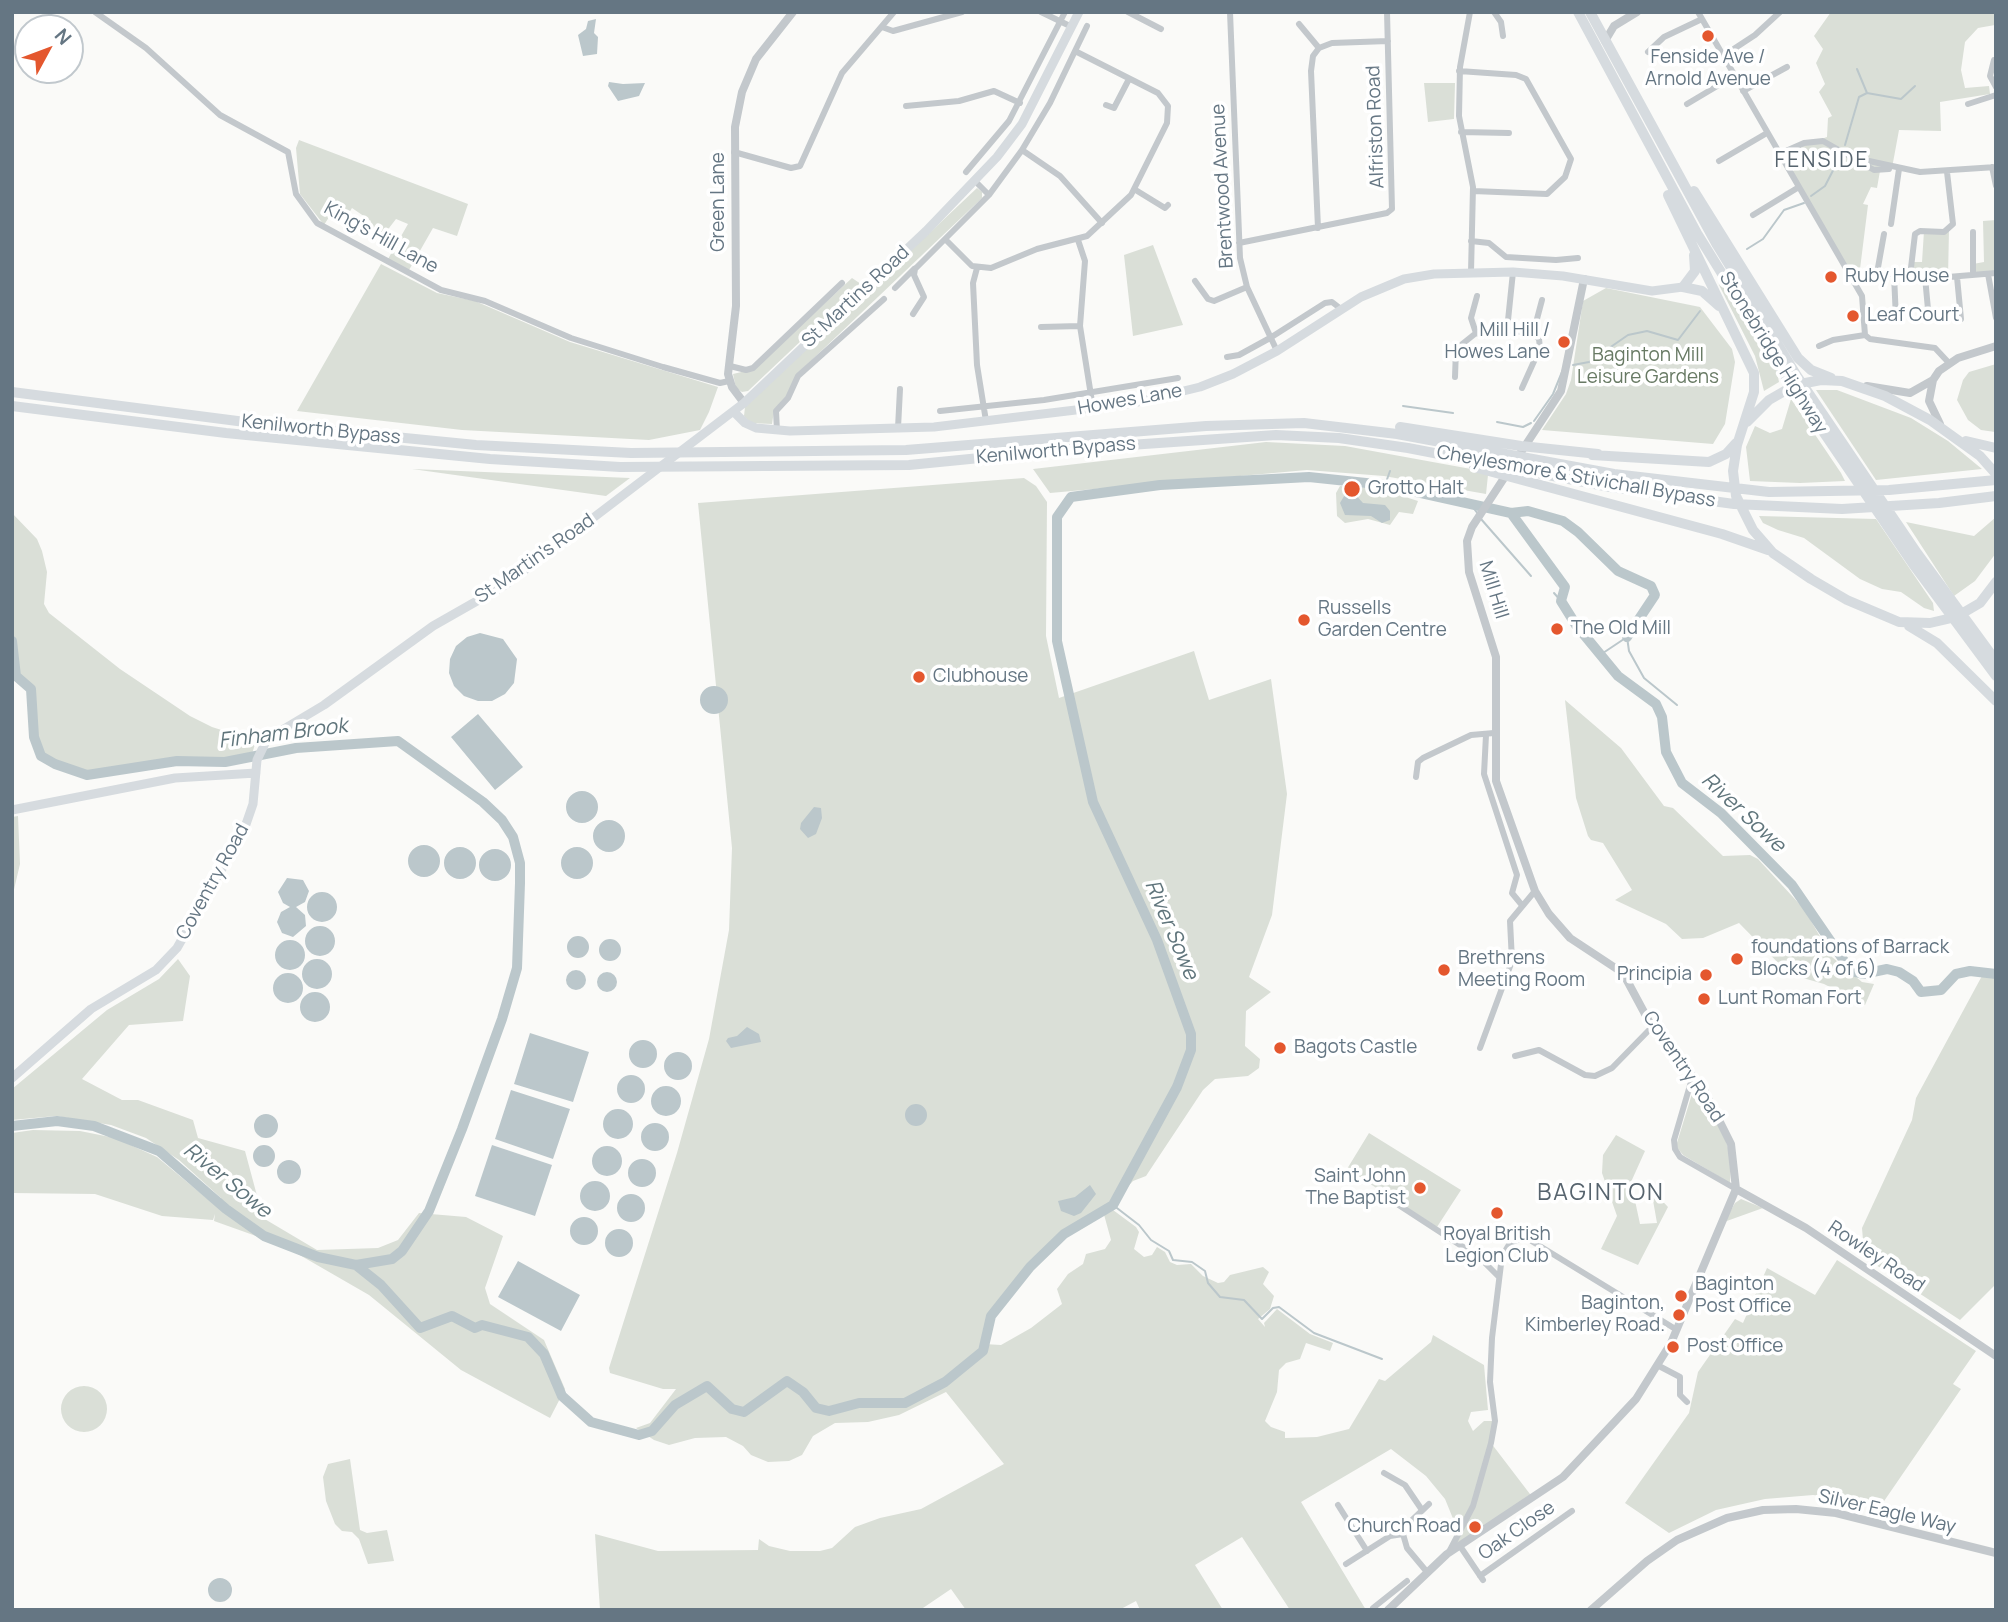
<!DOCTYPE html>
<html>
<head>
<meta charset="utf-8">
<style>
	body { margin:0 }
	#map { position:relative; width:2008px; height:1622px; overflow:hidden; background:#fafaf8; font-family:Manrope,sans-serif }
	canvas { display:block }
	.frame { position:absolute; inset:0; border:14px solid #657683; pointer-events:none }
	.north { position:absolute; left:14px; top:14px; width:70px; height:70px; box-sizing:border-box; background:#fff; border:2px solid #c1c8cd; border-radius:50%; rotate:49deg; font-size:19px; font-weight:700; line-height:28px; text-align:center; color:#657683 }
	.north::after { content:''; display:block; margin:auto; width:24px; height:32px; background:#e4572e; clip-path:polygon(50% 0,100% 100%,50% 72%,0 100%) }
</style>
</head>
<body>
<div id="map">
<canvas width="2008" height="1622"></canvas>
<div class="frame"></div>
<div class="north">N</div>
</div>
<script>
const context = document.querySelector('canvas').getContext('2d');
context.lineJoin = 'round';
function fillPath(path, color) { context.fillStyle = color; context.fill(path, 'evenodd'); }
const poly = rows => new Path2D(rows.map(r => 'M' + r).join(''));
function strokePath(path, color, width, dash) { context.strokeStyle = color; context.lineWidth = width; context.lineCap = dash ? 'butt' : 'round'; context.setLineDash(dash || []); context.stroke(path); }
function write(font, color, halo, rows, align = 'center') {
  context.font = font + ' Manrope,sans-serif'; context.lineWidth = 7; context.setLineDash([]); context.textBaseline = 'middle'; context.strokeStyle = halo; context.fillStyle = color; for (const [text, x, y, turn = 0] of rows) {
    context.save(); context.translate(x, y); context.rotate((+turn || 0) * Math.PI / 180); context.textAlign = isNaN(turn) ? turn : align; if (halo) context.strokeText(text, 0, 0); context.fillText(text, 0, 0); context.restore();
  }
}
const green = poly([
	[1831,12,1994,12,1995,25,1978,28,1965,42,1961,70,1965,88,1989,86,1990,94,1940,102,1941,131,1899,130,1892,168,1880,171,1877,188,1871,187,1863,204,1868,205,1859,277,1853,280,1792,171,1799,168,1802,159,1786,151,1827,137,1828,118,1832,116,1819,92,1825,84,1816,63,1823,49,1814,36],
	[1424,83,1455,83,1454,119,1428,122],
	[299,140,468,204,457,236,433,228,409,270,388,259,408,224,396,219,386,232,378,233,368,228,371,221,352,208,349,213,336,206,324,225,300,194,296,148],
	[977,188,982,192,982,198,796,375,787,396,774,411,772,424,750,423,744,416,745,407],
	[1996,220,1996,273,1973,275,1973,264,1984,262,1983,221],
	[1949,230,1948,277,1910,276,1911,262,1922,262,1924,231],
	[1153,245,1183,325,1133,336,1124,255],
	[381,264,437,293,475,301,570,342,718,387,709,412,700,430,649,440,462,430,297,411],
	[1718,275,1777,372,1779,382,1764,391,1755,356,1719,285],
	[852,278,861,284,748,391,742,392,736,388,733,374,754,369],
	[1606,288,1700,307,1732,349,1735,362,1725,424,1713,444,1542,430,1566,394,1571,380,1583,301],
	[1996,364,1996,432,1995,432,1981,430,1968,420,1957,400,1963,380,1969,372],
	[1816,390,1837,390,1911,418,1948,441,1982,469,1876,480],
	[1791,399,1841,473,1845,481,1800,483,1750,481,1746,447,1755,426,1770,433,1782,429],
	[1266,442,1345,446,1471,469,1488,475,1486,494,1384,476,1307,470,1050,493,1033,469],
	[412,469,630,478,606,496],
	[1024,478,1036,486,1047,502,1046,636,1059,698,1194,651,1209,700,1271,679,1287,794,1272,915,1249,977,1271,992,1246,1011,1245,1046,1260,1059,1259,1068,1248,1076,1215,1079,1203,1090,1146,1176,1133,1181,1109,1207,1136,1227,1139,1232,1134,1249,1144,1257,1152,1255,1157,1247,1165,1252,1170,1262,1177,1265,1191,1264,1203,1276,1218,1283,1224,1282,1230,1275,1263,1267,1269,1272,1263,1284,1274,1296,1270,1309,1258,1319,1265,1327,1264,1323,1277,1309,1310,1334,1333,1343,1330,1351,1306,1343,1300,1359,1286,1363,1279,1370,1277,1392,1265,1421,1271,1427,1285,1432,1285,1438,1317,1437,1349,1429,1379,1379,1385,1381,1431,1342,1433,1335,1484,1365,1488,1410,1471,1412,1468,1421,1473,1431,1484,1421,1495,1421,1491,1443,1533,1498,1447,1554,1462,1529,1454,1521,1445,1499,1426,1476,1391,1449,1301,1502,1366,1610,1290,1610,1242,1537,1195,1565,1223,1610,1140,1610,1136,1601,1119,1610,966,1610,951,1589,920,1610,600,1610,595,1534,658,1551,758,1550,759,1539,769,1546,790,1551,820,1551,832,1548,855,1527,880,1518,921,1509,1004,1464,946,1392,899,1415,868,1422,835,1423,813,1436,802,1455,789,1461,768,1462,751,1455,743,1446,726,1437,695,1438,669,1445,654,1440,636,1428,650,1423,676,1389,663,1389,610,1373,609,1368,677,1153,709,1039,729,930,732,848,698,503],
	[1103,1211,1111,1240,1105,1249,1086,1254,1083,1264,1068,1274,1057,1289,1062,1304,1031,1328,1001,1345,984,1344,991,1316,1030,1267,1064,1234],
	[1340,486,1380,489,1418,501,1413,514,1399,512,1390,525,1368,519,1345,523,1337,516,1336,493],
	[12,513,37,539,42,551,47,572,44,604,49,613,120,669,190,716,212,727,256,741,251,757,225,762,177,761,87,775,41,756,34,737,31,689,16,676,12,641],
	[1759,516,1876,519,1933,603,1934,611,1924,608,1901,592,1882,589,1860,579,1804,538,1778,530,1763,523],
	[1996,517,1996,553,1975,581,1954,596,1906,522,1974,536],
	[1565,700,1621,748,1664,806,1673,808,1723,856,1750,855,1758,859,1804,909,1832,957,1862,982,1874,984,1865,1005,1824,984,1789,974,1739,923,1703,938,1682,939,1666,924,1615,900,1632,890,1603,843,1591,840,1588,836,1576,798],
	[18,816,20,864,12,898,12,817],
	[178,959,190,976,183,1021,129,1025,82,1079,122,1100,138,1100,193,1120,198,1138,245,1151,263,1218,317,1250,378,1248,398,1240,419,1213,466,1217,503,1236,485,1288,490,1304,544,1340,565,1389,550,1418,461,1370,369,1295,284,1246,214,1221,215,1214,213,1220,162,1216,95,1194,12,1193,12,1133,33,1130,80,1131,115,1138,157,1157,216,1206,221,1198,179,1160,146,1138,111,1125,56,1116,12,1120,12,1089,107,1010,159,979],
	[1983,974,1996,974,1996,1284,1960,1320,1873,1263,1882,1250,1863,1240,1862,1228,1912,1120,1916,1098],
	[1695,1084,1719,1122,1726,1141,1731,1159,1730,1183,1683,1155,1676,1146],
	[1369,1133,1461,1190,1437,1227,1347,1169],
	[1616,1135,1645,1151,1631,1182,1640,1224,1657,1223,1651,1189,1668,1207,1638,1265,1601,1249,1617,1216,1602,1173,1603,1155],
	[1741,1199,1763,1208,1724,1222,1735,1203],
	[1837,1260,1976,1351,1953,1384,1961,1389,1880,1507,1859,1500,1813,1495,1765,1499,1716,1510,1669,1533,1625,1503,1689,1413,1698,1372,1735,1319,1743,1323,1767,1268,1815,1295],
	'61 1409a23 23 0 1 1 46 0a23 23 0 1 1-46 0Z',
	[350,1459,360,1530,367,1533,387,1530,394,1561,368,1564,359,1539,352,1532,342,1531,335,1524,326,1501,323,1477,328,1464]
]);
const water = poly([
	[596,19,594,33,598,37,597,54,583,56,578,35,586,29,588,21],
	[609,82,623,84,645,83,639,96,618,101,608,86],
	[1347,491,1352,491,1363,503,1385,505,1390,511,1390,520,1382,523,1371,516,1345,515,1340,503],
	[480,633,503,639,517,659,514,683,505,694,492,701,478,701,464,696,454,686,449,673,450,659,456,646,467,637],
	'700 700a14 14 0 1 1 28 0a14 14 0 1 1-28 0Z',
	[478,714,523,767,495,790,451,737],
	'566 807a16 16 0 1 1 32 0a16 16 0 1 1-32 0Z',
	[814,807,821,808,822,818,816,834,808,838,800,829,801,823],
	'593 836a16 16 0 1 1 32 0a16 16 0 1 1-32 0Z',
	'408 861a16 16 0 1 1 32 0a16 16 0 1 1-32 0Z',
	'444 863a16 16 0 1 1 32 0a16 16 0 1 1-32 0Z',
	'561 863a16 16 0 1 1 32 0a16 16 0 1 1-32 0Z',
	'479 865a16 16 0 1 1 32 0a16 16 0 1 1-32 0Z',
	[287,878,303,880,309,891,305,902,296,907,305,915,306,926,293,937,282,933,277,922,281,912,290,907,283,903,278,892],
	'307 907a15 15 0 1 1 30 0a15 15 0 1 1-30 0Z',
	'305 941a15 15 0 1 1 30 0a15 15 0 1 1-30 0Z',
	'567 947a11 11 0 1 1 22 0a11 11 0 1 1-22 0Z',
	'599 950a11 11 0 1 1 22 0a11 11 0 1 1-22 0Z',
	'275 955a15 15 0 1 1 30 0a15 15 0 1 1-30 0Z',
	'302 974a15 15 0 1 1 30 0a15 15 0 1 1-30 0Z',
	'566 980a10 10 0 1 1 20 0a10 10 0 1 1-20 0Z',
	'597 982a10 10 0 1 1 20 0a10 10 0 1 1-20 0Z',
	'273 988a15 15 0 1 1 30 0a15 15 0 1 1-30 0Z',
	'300 1007a15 15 0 1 1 30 0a15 15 0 1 1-30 0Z',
	[747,1027,759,1034,761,1042,731,1048,726,1041,728,1038,737,1036],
	[530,1033,589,1052,573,1102,514,1084],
	'629 1054a14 14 0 1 1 28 0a14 14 0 1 1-28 0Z',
	'664 1066a14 14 0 1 1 28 0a14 14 0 1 1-28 0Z',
	'617 1089a14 14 0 1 1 28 0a14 14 0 1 1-28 0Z',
	'651 1101a15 15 0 1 1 30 0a15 15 0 1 1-30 0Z',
	[511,1090,570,1109,553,1159,495,1139],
	'905 1115a11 11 0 1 1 22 0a11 11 0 1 1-22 0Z',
	'603 1124a15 15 0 1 1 30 0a15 15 0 1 1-30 0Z',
	'254 1126a12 12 0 1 1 24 0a12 12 0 1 1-24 0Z',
	'641 1137a14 14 0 1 1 28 0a14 14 0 1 1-28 0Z',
	'253 1156a11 11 0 1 1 22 0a11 11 0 1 1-22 0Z',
	[492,1145,552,1165,535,1216,475,1196],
	'592 1161a15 15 0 1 1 30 0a15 15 0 1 1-30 0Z',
	'628 1173a14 14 0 1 1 28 0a14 14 0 1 1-28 0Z',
	'277 1172a12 12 0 1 1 24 0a12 12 0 1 1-24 0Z',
	'580 1196a15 15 0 1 1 30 0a15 15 0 1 1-30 0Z',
	[1090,1185,1096,1194,1081,1213,1074,1216,1061,1211,1058,1201,1075,1197],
	'617 1208a14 14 0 1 1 28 0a14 14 0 1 1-28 0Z',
	'570 1231a14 14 0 1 1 28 0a14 14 0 1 1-28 0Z',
	'605 1243a14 14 0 1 1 28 0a14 14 0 1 1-28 0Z',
	[518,1261,580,1295,561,1331,498,1297],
	'208 1590a12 12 0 1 1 24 0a12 12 0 1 1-24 0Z'
]);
const stream = poly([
	[1867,93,1901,99,1915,86],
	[1845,145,1859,97,1867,93,1857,69],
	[1811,196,1825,186,1841,155],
	[1747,249,1763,239,1784,210,1804,203],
	[1573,365,1589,362,1628,335,1647,331,1678,340,1700,311],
	[1403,406,1453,413],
	[1534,421,1553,394,1564,367],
	[1497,422,1523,427,1531,423],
	[1385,485,1390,471],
	[1472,506,1478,514],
	[1481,519,1531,576],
	[1554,593,1561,601],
	[1600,655,1627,637,1629,651,1644,678,1677,705],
	[1113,1205,1139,1225,1151,1240,1169,1251,1173,1260,1192,1262,1205,1271,1208,1283,1220,1297,1244,1300,1262,1319,1273,1308,1279,1307,1314,1333,1382,1359]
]);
const river = poly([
	[1511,513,1528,511,1563,521,1578,532,1618,571,1651,586,1655,595,1627,637],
	[12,641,16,676,31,689,34,737,41,756,55,764,87,775,177,761,225,762,296,748,398,741,483,802,502,820,513,837,520,863,520,883,517,968,502,1019,462,1129,429,1211,402,1251,392,1259,356,1265],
	[12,1126,57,1121,94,1126,159,1151,226,1209,264,1236,318,1257,356,1265,381,1285,420,1328,452,1316,475,1328,482,1325,528,1337,544,1354,562,1396,591,1422,639,1435,652,1431,675,1405,707,1386,732,1409,744,1412,787,1381,803,1392,816,1408,829,1411,859,1403,905,1403,945,1382,983,1351,991,1316,1030,1267,1064,1234,1113,1205,1177,1087,1191,1050,1191,1034,1157,940,1093,802,1057,641,1057,517,1071,497,1160,485,1309,477,1385,485,1511,513,1565,587,1561,601,1576,625,1618,676,1656,704,1662,717,1666,752,1682,783,1721,813,1792,885,1851,971,1863,974,1887,969,1899,972,1913,981,1921,992,1941,990,1956,974,1970,971,1996,974]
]);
const minor = poly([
	[95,12,146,48,220,115,288,152,296,194,317,223,441,290,485,301,571,338,663,367,720,383,729,381],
	[1041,12,1072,27],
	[1128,12,1161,29],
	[1230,12,1240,258,1247,287,1277,351],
	[1470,12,1460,67,1459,116,1473,187,1471,272],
	[1494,12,1501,22,1503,36],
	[1698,12,1862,296,1865,335],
	[1299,24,1319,48],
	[882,27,893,31,962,12],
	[1648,52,1664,37,1702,19],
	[1723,56,1755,35,1780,12],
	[1994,60,1990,76,1996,87],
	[1459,71,1516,75,1526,79,1571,159,1565,177,1547,194,1473,191],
	[1743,91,1787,67],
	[1687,104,1734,76],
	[1968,104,1996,95],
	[1106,105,1114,108,1129,79],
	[906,106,959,101,994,91,1020,103],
	[1461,132,1509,133],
	[1022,150,1060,176,1102,223],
	[734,152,791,168,800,166,842,73,894,12],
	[1779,154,1804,143,1823,141,1874,170,1889,169],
	[1855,158,1920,172,1996,167],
	[1719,161,1767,133],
	[1992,167,1996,186],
	[966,172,1009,121,1065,12],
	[975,181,989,195],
	[1134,189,1165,208,1168,205],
	[1753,215,1799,187],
	[1891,224,1899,169],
	[1318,228,1311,71,1313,56,1319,48,1332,43,1388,41],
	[945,239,972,266,991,268,1037,249,1087,236,1131,195,1167,123,1168,106,1158,93,1075,51],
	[1078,240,1085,261,1080,326,1093,408],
	[1471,241,1489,243,1506,257,1556,260,1578,258],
	[1239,243,1387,213,1392,209,1387,12],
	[977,268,973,283,977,365,986,421],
	[1877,273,1884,234],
	[1988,274,1996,318],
	[1894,275,1896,319],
	[1973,275,1973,232],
	[1910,276,1915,234,1920,231,1944,232,1953,224,1947,172],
	[1925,277,1929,320],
	[1957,277,1961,319],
	[1853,280,1872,273,1948,277,1996,273],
	[1195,281,1208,299,1214,301,1247,287],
	[895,288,914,269],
	[1477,296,1471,318,1476,333,1487,336,1507,330,1533,334],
	[913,314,924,297,914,275,915,269,989,195,1022,150,1050,103,1087,26],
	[1041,327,1080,326],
	[1507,330,1513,272],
	[1819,346,1833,340,1865,335,1870,339,1935,348,1949,363],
	[1227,357,1239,355,1270,338,1325,303,1332,302,1341,309],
	[730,366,746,370,753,368,842,283],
	[1455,377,1456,349,1476,333],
	[1522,388,1540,348,1539,339,1533,334,1542,300],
	[940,411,1044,400,1178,378],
	[898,428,900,389],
	[777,431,776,411,788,398,798,376,884,299],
	[1486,735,1484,774,1517,875,1512,893,1521,904],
	[1416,777,1418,762,1423,758,1471,735,1494,733],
	[1480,1048,1512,961,1510,921,1535,891],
	[1515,1056,1539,1050,1585,1075,1595,1076,1612,1068,1652,1027],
	[1693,1075,1674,1140,1675,1149,1680,1157,1736,1189],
	[1391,1200,1480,1258,1499,1277],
	[1480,1258,1502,1256],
	[1659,1366,1680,1377,1680,1395,1687,1402],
	[1384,1473,1405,1485,1422,1510],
	[1338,1505,1367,1551],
	[1460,1546,1483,1580],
	[1449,1552,1473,1506,1491,1443,1495,1421,1490,1382,1492,1338,1502,1256,1510,1243,1525,1237,1677,1330],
	[1346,1564,1390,1536,1403,1534],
	[1427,1572,1407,1548,1403,1534,1409,1523,1429,1504],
	[1480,1576,1572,1511],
	[1373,1608,1407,1581]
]);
const tertiary = poly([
	[1605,41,1614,26,1637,12],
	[1867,386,1910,393,1933,380],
	[744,403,732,387,728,374,736,306,735,127,742,92,756,59,793,12],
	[1940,424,1929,401,1933,380,1939,371,1958,358,1996,346],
	[1736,1189,1806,1228,1996,1356],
	[1388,1610,1447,1554,1563,1477,1636,1399,1671,1343,1736,1189,1731,1144,1704,1090,1652,1027,1623,973,1570,938,1549,914,1535,891,1496,781,1496,657,1469,572,1467,541,1472,527,1561,391,1584,279],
	[1591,1610,1647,1561,1677,1540,1727,1518,1763,1510,1796,1509,1836,1513,1996,1553]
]);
const secondary = poly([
	[734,412,745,423,756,428,790,431,934,427,1134,403,1200,387,1233,374,1277,351,1361,297,1404,279,1434,274,1513,272,1563,276,1652,291,1683,287],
	[12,810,175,778,256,773],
	[12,1078,91,1009,156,970,177,948,244,830,253,804,257,760,267,739,324,705,433,626,505,585,744,403,926,231,997,157,1022,124,1079,12]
]);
const trunk = poly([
	[1578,12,1698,235,1788,380,1913,564,1996,676],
	[1590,12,1717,245,1797,376,1917,553,1996,661],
	[1694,191,1798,358,1811,370,1831,378],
	[1668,195,1754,373,1754,392,1737,445,1733,471,1736,496,1753,530,1773,553,1811,579,1847,600,1899,622,1930,623,1956,617,1980,603,1996,582],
	[1683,287,1702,291,1719,306],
	[1683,287,1695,271,1694,255],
	[12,392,253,423,476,445,631,453,906,450,1206,426,1304,423,1397,434,1614,474,1769,492,1889,490,1996,480],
	[12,406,226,433,490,459,620,467,909,465,1071,449,1276,435,1339,438,1408,448,1610,487,1734,504,1842,509,1939,503,1996,496],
	[1747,422,1769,400,1795,385,1821,380,1842,381,1885,396,1930,420,1980,456,1996,474],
	[1400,427,1521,446,1598,454],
	[1966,441,1996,448],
	[1592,455,1709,462,1726,454,1736,443],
	[1474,467,1722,534,1768,550],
	[1909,626,1937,643,1996,701]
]);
const markers = [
	[1708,36,7,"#e4572e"],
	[1831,277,7,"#e4572e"],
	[1853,316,7,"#e4572e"],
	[1564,342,7,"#e4572e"],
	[1352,489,9,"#e4572e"],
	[1304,620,7,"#e4572e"],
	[1557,629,7,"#e4572e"],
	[919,677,7,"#e4572e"],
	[1737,959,7,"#e4572e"],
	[1444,970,7,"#e4572e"],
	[1706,975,7,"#e4572e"],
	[1704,999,7,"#e4572e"],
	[1280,1048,7,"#e4572e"],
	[1420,1188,7,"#e4572e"],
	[1497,1213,7,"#e4572e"],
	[1681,1296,7,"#e4572e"],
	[1679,1315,7,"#e4572e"],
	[1673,1347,7,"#e4572e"],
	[1475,1527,7,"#e4572e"]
];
const poiNames = [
	["Fenside Ave /",1708,58,"center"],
	["Arnold Avenue",1708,80,"center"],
	["Ruby House",1845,277],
	["Leaf Court",1867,316],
	["Mill Hill /",1550,331,"right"],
	["Howes Lane",1550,353,"right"],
	["Grotto Halt",1368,489],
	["Russells",1318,609],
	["Garden Centre",1318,631],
	["The Old Mill",1571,629],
	["Clubhouse",933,677],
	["foundations of Barrack",1751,948],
	["Blocks (4 of 6)",1751,970],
	["Brethrens",1458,959],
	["Meeting Room",1458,981],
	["Principia",1692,975,"right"],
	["Lunt Roman Fort",1718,999],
	["Bagots Castle",1294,1048],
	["Saint John",1406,1177,"right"],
	["The Baptist",1406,1199,"right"],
	["Royal British",1497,1235,"center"],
	["Legion Club",1497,1257,"center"],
	["Baginton",1695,1285],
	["Post Office",1695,1307],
	["Baginton,",1665,1304,"right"],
	["Kimberley Road.",1665,1326,"right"],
	["Post Office",1687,1347],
	["Church Road",1461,1527,"right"]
];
const streetNames = [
	["Alfriston Road",1376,127,-92],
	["Brentwood Avenue",1223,186,-93],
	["Green Lane",719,202,-90],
	["King's Hill Lane",381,238,29],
	["St Martins Road",856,297,-43],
	["Stonebridge Highway",1773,353,58],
	["Howes Lane",1130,400,-10],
	["Kenilworth Bypass",321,430,6],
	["Kenilworth Bypass",1056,451,-5],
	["Cheylesmore & Stivichall Bypass",1576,477,10],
	["St Martin's Road",535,559,-35],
	["Mill Hill",1493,590,73],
	["Coventry Road",213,882,-61],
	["Coventry Road",1683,1067,56],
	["Rowley Road",1876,1257,34],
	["Silver Eagle Way",1887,1512,13],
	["Oak Close",1517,1531,-35]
];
const parkNames = [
	["Baginton Mill",1648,356],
	["Leisure Gardens",1648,378]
];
const neighbourhoodNames = [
	["FENSIDE",1822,161]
];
const waterNames = [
	["Finham Brook",283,734,-7],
	["River Sowe",1743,813,43],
	["River Sowe",1171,930,67],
	["River Sowe",227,1181,39]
];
const quarterNames = [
	["BAGINTON",1601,1194]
];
fillPath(green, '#dadfd7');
fillPath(water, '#bbc7cb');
strokePath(stream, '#bbc7cb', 2);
strokePath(river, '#bbc7cb', 10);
strokePath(minor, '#c3c8cc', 6);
strokePath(tertiary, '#c3c8cc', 8);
strokePath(secondary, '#d6dbdf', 9);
strokePath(trunk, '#d6dbdf', 10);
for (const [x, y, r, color] of markers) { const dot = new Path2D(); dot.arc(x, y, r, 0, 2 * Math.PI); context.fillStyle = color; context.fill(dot); strokePath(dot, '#fff', 2.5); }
write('19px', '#657683', '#fff', poiNames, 'left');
write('19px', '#657683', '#fff', streetNames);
write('19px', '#687a64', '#fff', parkNames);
context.letterSpacing = '2px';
write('21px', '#57646e', '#fff', neighbourhoodNames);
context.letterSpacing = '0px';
write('italic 21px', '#60757c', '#fff', waterNames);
context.letterSpacing = '2px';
write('23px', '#57646e', '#fff', quarterNames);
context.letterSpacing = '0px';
</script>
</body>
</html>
